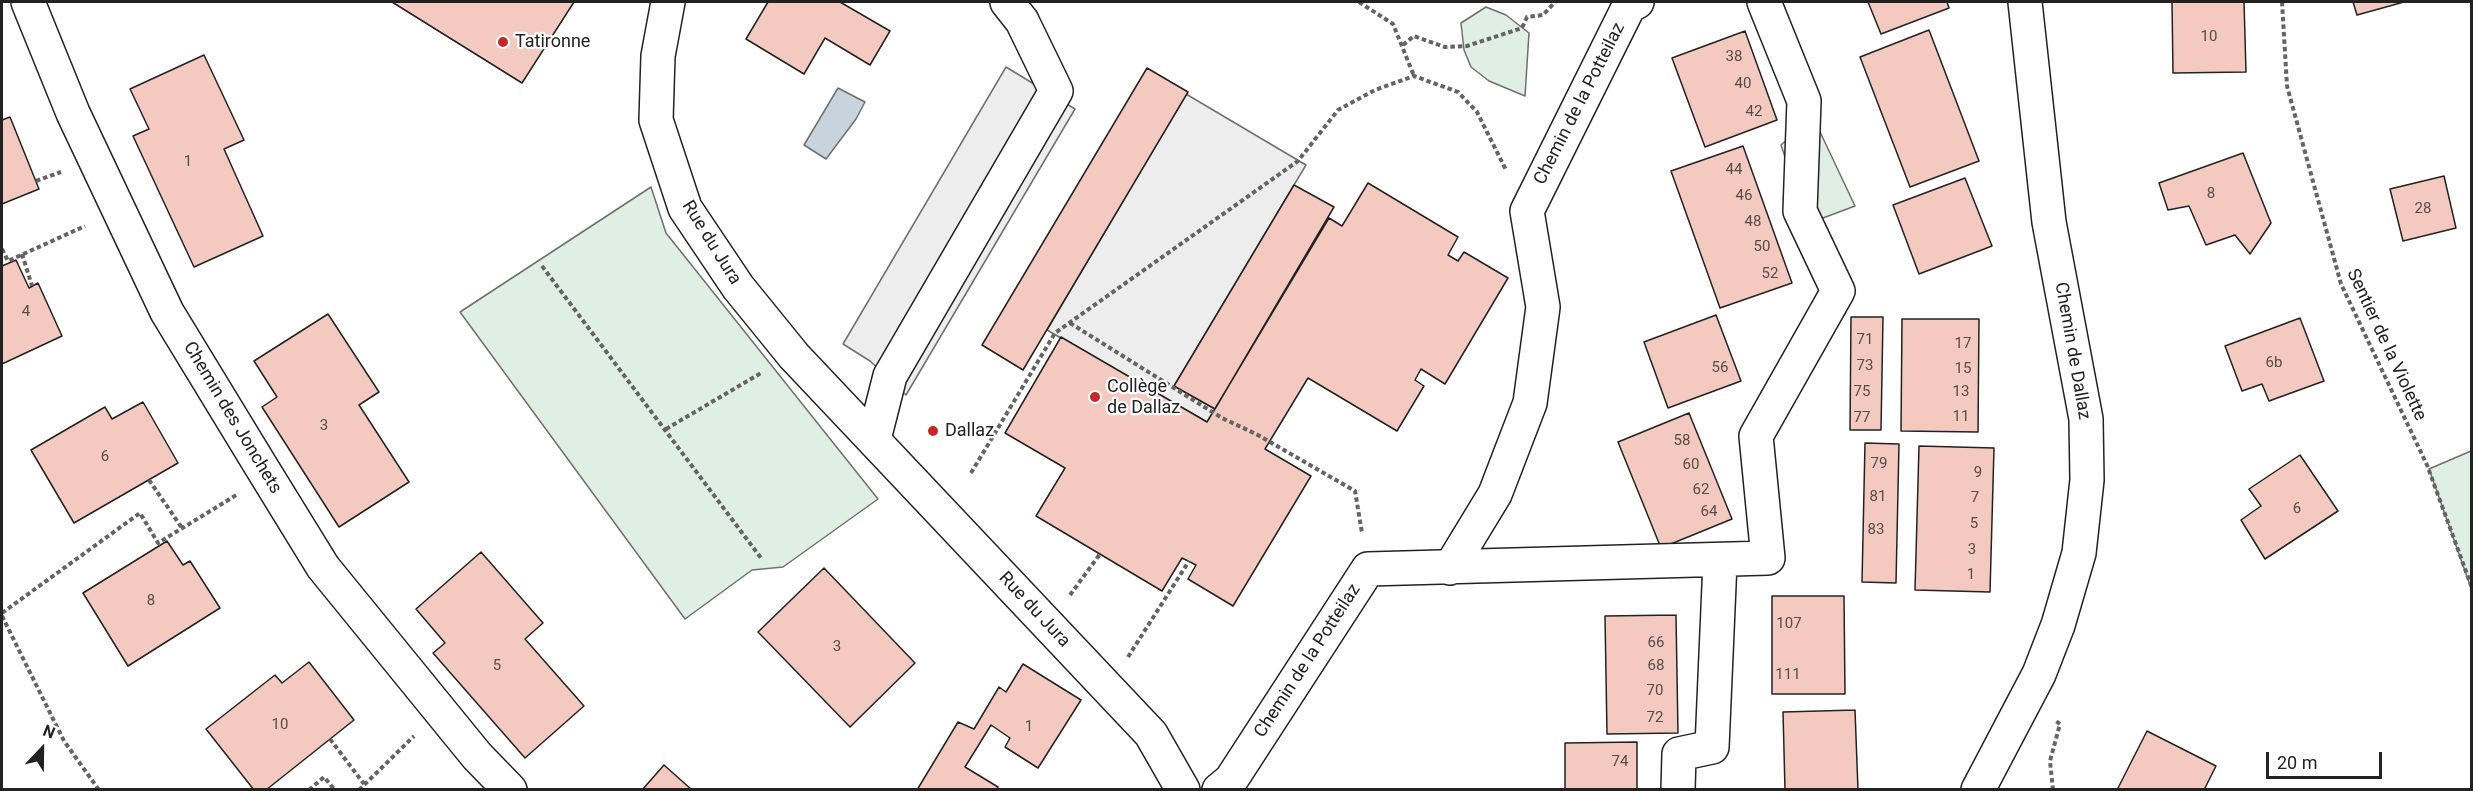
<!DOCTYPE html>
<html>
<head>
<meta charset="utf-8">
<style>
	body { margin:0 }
	#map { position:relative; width:2473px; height:791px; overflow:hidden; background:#fff; font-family:Roboto,sans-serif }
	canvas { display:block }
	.frame { position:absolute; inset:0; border:3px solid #222; pointer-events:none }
	.north { position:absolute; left:12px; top:719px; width:60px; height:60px; -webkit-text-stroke:4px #fff; paint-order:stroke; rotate:22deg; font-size:16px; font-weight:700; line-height:24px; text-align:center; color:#222 }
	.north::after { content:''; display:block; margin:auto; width:21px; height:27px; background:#222; clip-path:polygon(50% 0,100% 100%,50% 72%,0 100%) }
	.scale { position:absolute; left:2266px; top:752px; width:116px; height:27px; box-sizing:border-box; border:3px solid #222; border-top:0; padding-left:8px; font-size:18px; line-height:21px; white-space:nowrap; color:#222; -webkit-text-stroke:4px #fff; paint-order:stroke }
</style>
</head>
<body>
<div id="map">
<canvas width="2473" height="791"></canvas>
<div class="frame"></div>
<div class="north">N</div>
<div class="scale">20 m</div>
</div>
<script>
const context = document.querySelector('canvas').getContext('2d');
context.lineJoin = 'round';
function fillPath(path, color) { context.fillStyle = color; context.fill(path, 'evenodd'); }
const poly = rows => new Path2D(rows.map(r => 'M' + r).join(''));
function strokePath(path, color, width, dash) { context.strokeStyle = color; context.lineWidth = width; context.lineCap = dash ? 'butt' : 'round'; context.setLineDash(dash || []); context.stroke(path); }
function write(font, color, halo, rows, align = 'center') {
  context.font = font + ' Roboto,sans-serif'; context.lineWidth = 4.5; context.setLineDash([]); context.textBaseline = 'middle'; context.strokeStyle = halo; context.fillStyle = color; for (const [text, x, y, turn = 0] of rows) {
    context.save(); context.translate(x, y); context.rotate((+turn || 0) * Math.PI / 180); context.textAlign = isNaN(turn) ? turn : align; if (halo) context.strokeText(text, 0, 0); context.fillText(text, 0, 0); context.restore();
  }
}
const green = poly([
	[1486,7,1506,15,1529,33,1525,96,1489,81,1471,67,1464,50,1461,23,1486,7],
	[1813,117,1855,206,1807,224,1781,145,1813,117],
	[651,187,666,233,878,499,783,567,752,570,685,619,460,312,651,187],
	[2471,451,2471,588,2429,469,2471,451]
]);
const parking = poly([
	[1006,67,1075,109,906,395,870,361,843,344,1006,67],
	[1186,94,1306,165,1174,386,1215,409,1207,422,1047,330,1186,94]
]);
const water = poly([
	[838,88,865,102,856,119,826,159,804,145,838,88]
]);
const building = poly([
	[392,2,574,2,522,83,392,2],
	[768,2,840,2,890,31,870,65,825,38,804,74,746,39,768,2],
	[1868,2,1947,2,1949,8,1881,34,1868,2],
	[2172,2,2244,2,2246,72,2173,73,2172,2],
	[2353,2,2404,2,2357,15,2353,2],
	[1929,30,1979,161,1910,187,1860,57,1929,30],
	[1745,31,1777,120,1705,147,1672,58,1745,31],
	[204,55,244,140,224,149,263,236,194,267,133,136,149,129,130,89,204,55],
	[1147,68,1188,92,1023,370,982,345,1147,68],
	[10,117,39,189,2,204,2,120,10,117],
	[1743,146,1792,283,1720,308,1671,171,1743,146],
	[2243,153,2271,223,2250,254,2235,235,2206,245,2189,206,2168,210,2159,183,2243,153],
	[2444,176,2456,228,2403,241,2390,189,2444,176],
	[1965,178,1992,246,1919,274,1893,205,1965,178],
	[1368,183,1458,237,1448,255,1458,261,1464,252,1508,278,1445,384,1421,369,1415,380,1424,386,1397,431,1308,378,1265,449,1311,476,1233,606,1188,579,1196,565,1182,558,1162,591,1036,516,1065,468,1005,433,1061,337,1207,422,1329,218,1342,226,1368,183],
	[1294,185,1334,207,1215,409,1174,386,1294,185],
	[16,260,29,288,38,283,62,336,2,364,2,266,16,260],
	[328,314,379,392,359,405,409,482,339,527,262,407,277,397,254,361,328,314],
	[1716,315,1741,381,1668,408,1644,342,1716,315],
	[1851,317,1883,317,1881,430,1850,430,1851,317],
	[2300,318,2324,381,2269,401,2262,384,2242,391,2225,346,2300,318],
	[1902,319,1979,319,1978,432,1901,431,1902,319],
	[143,402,178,463,74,523,31,450,105,407,112,419,143,402],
	[1689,413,1732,519,1661,548,1618,442,1689,413],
	[1865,443,1899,444,1896,583,1862,582,1865,443],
	[1919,446,1994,448,1990,592,1915,590,1919,446],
	[2300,455,2338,511,2265,559,2241,520,2261,506,2249,489,2300,455],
	[167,541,183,565,190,561,220,608,128,666,83,593,167,541],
	[481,552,543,623,525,639,584,706,525,758,433,653,445,643,416,609,481,552],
	[824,568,915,663,850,727,758,632,824,568],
	[1772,596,1844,596,1845,694,1772,694,1772,596],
	[1676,615,1678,733,1607,734,1605,616,1676,615],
	[309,662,354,720,266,790,254,790,206,729,275,675,282,683,309,662],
	[1023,664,1081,700,1038,768,1005,747,1010,738,991,725,965,767,998,787,996,790,917,790,958,722,974,729,999,687,1006,692,1023,664],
	[1855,710,1858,790,1785,790,1783,712,1855,710],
	[2147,731,2216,766,2204,790,2117,790,2147,731],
	[1637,742,1637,790,1565,790,1565,743,1637,742],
	[664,765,692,790,642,790,664,765]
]);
const path = poly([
	[1359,2,1393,24,1414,76],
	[2282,2,2287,86,2341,284,2427,465,2472,588],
	[1403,45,1414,36,1445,47,1467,46,1522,28,1527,17,1543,15,1555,2],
	[36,181,61,172],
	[2,249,8,261,85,226],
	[22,254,32,286],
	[542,266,761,558],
	[1070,323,1222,418,1256,434,1355,491,1362,533],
	[666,429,761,373],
	[971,473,1055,333,1298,161,1338,110,1375,90,1414,76,1458,92,1477,112,1506,170],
	[149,480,182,528],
	[1070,595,1100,554],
	[2,613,140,513,158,543,238,494],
	[2,616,64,741,99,790],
	[1128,657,1189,561],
	[330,739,364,784],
	[309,790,324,777,335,790],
	[359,790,414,736],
	[2053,790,2050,761,2060,724,2056,721]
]);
const minor = poly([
	[28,2,73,113,167,312,259,463,323,567,477,756,510,790],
	[668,2,658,56,656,120,685,208,738,287,794,356,1151,734,1183,790],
	[874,439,890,376,1056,91,1022,21,1007,2],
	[1450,568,1495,494,1530,403,1543,307,1527,211,1629,6,1637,2],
	[1219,790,1231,780,1368,569,1768,558,1756,436,1838,291,1800,211,1804,101,1764,2],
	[1678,790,1679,754,1712,747,1720,562],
	[1978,790,2039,674,2058,625,2079,553,2087,480,2086,419,2049,222,2025,2]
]);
const markers = [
	[503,42,6,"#c62828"],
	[1095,397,6,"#c62828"],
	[933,431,6,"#c62828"]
];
const numberNames = [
	["10",2209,37],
	["38",1734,57],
	["40",1743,84],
	["42",1754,112],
	["1",188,162],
	["44",1734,170],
	["8",2211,194],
	["46",1744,196],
	["28",2423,209],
	["48",1753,222],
	["50",1762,247],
	["52",1770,274],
	["4",26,312],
	["71",1865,340],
	["17",1963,344],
	["6b",2274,363],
	["73",1865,366],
	["56",1720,368],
	["15",1963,369],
	["75",1862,392],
	["13",1961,392],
	["11",1961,417],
	["77",1862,418],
	["3",324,426],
	["58",1682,441],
	["6",105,457],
	["79",1879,464],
	["60",1691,465],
	["9",1978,473],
	["62",1701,490],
	["81",1878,497],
	["7",1975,498],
	["6",2297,509],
	["64",1709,512],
	["5",1974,524],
	["83",1876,530],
	["3",1972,550],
	["1",1971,575],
	["8",151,601],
	["107",1789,624],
	["66",1656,643],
	["3",837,647],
	["5",497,666],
	["68",1656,666],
	["111",1788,675],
	["70",1655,691],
	["72",1655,718],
	["10",280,725],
	["1",1029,727],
	["74",1620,762]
];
const poiNames = [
	["Tatironne",515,42],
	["Collège",1107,387],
	["de Dallaz",1107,408],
	["Dallaz",945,431]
];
const streetNames = [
	["Chemin de la Potteilaz",1580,104,-63],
	["Rue du Jura",711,243,58],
	["Sentier de la Violette",2386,345,65],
	["Chemin de Dallaz",2072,351,80],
	["Chemin des Jonchets",232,418,59],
	["Rue du Jura",1034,610,47],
	["Chemin de la Potteilaz",1308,661,-57]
];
fillPath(green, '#e0efe3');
strokePath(green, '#6f6f6f', 1.5);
fillPath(parking, '#ededed');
strokePath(parking, '#6f6f6f', 1.5);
fillPath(water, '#c7d3dd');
strokePath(water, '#6f6f6f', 1.5);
fillPath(building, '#f3c9c0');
strokePath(building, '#222', 1.5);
strokePath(minor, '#222', 36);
strokePath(path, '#646464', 4, [4.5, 3]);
strokePath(minor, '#fff', 33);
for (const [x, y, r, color] of markers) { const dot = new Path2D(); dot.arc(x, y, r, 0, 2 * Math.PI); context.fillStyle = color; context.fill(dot); strokePath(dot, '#fff', 2); }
write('15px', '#564c4a', null, numberNames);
write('18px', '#222', '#fff', poiNames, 'left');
write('18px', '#222', '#fff', streetNames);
</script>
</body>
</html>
